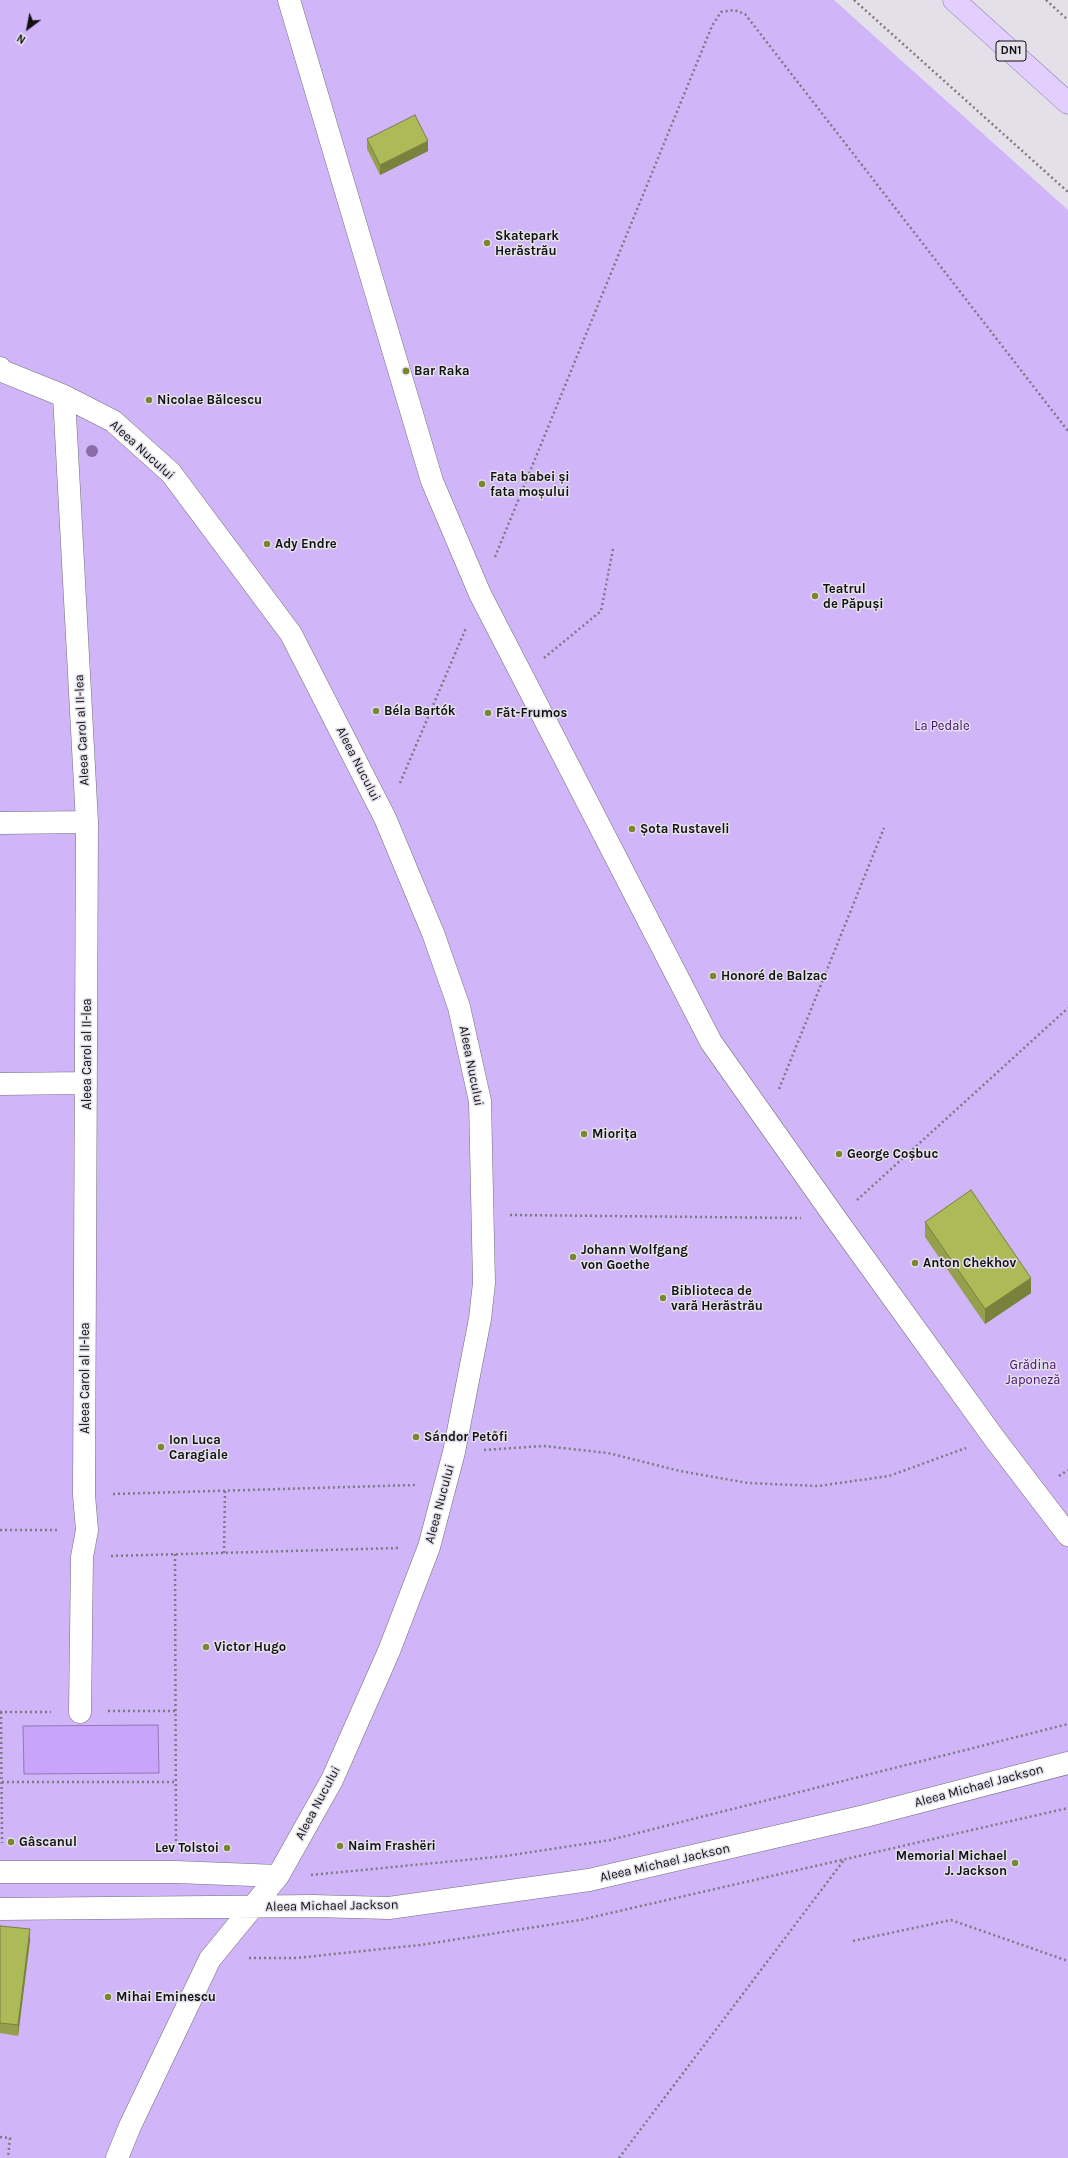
<!DOCTYPE html>
<html>
<head>
<meta charset="utf-8">
<style>
	body { margin:0 }
	#map { position:relative; width:1068px; height:2158px; overflow:hidden; background:#e3e0ea; font-family:Karla,sans-serif }
	canvas { display:block }
	.north { position:absolute; left:8px; top:8px; width:40px; height:40px; -webkit-text-stroke:3px #e3e0ea; paint-order:stroke; rotate:212deg; font-size:11px; font-weight:700; line-height:16px; text-align:center; color:#111013 }
	.north::after { content:''; display:block; margin:auto; width:14px; height:18px; background:#111013; clip-path:polygon(50% 0,100% 100%,50% 72%,0 100%) }
</style>
</head>
<body>
<div id="map">
<canvas width="1068" height="2158"></canvas>
<div class="north">N</div>
</div>
<script>
const context = document.querySelector('canvas').getContext('2d');
context.lineJoin = 'round';
function fillPath(path, color) { context.fillStyle = color; context.fill(path, 'evenodd'); }
const poly = rows => new Path2D(rows.map(r => 'M' + r).join(''));
function strokePath(path, color, width, dash) { context.strokeStyle = color; context.lineWidth = width; context.lineCap = dash ? 'butt' : 'round'; context.setLineDash(dash || []); context.stroke(path); }
function write(font, color, halo, rows, align = 'center') {
  context.font = font + ' Karla,sans-serif'; context.lineWidth = 3; context.setLineDash([]); context.textBaseline = 'middle'; context.strokeStyle = halo; context.fillStyle = color; for (const [text, x, y, turn = 0] of rows) {
    context.save(); context.translate(x, y); context.rotate((+turn || 0) * Math.PI / 180); context.textAlign = isNaN(turn) ? turn : align; if (halo) context.strokeText(text, 0, 0); context.fillText(text, 0, 0); context.restore();
  }
}
const green = poly([
	[0,0,834,0,1068,210,1068,2158,0,2158]
]);
const water = poly([
	[158,1725,159,1773,24,1774,23,1726,158,1725]
]);
const path = poly([
	[854,0,1068,192],
	[1046,0,1068,20],
	[495,557,712,26,721,12,734,10,745,14,1068,431],
	[544,658,601,611,613,549],
	[400,783,466,628],
	[779,1089,884,828],
	[857,1200,1068,1008],
	[510,1215,801,1218],
	[484,1450,543,1446,572,1449,608,1453,680,1471,748,1483,818,1486,889,1476,966,1448],
	[1059,1476,1068,1470],
	[113,1494,415,1485],
	[0,1530,58,1530],
	[224,1553,225,1491],
	[175,1554,176,1844],
	[111,1556,398,1548],
	[108,1711,175,1711],
	[0,1712,51,1712],
	[1,1712,2,1843],
	[2,1782,176,1782],
	[311,1875,506,1856,610,1840,1068,1724],
	[853,1941,951,1920,1068,1961],
	[249,1958,296,1958,420,1945,580,1920,1068,1808],
	[0,2137,10,2138,8,2158],
	[619,2158,844,1860]
]);
const street = poly([
	[289,0,432,481,480,594,711,1042,836,1219,994,1438,1068,1535],
	[0,368,2,371,64,396,113,421,171,473,291,634,385,818,433,933,459,1007,480,1101,484,1283,480,1319,454,1452,429,1547,389,1651,332,1780,278,1876,210,1959,130,2126,117,2158],
	[64,396,87,822,84,1495,87,1530,82,1557,80,1712],
	[0,823,87,822],
	[0,1084,86,1083],
	[0,1872,176,1872,278,1876],
	[0,1909,313,1906,389,1908,589,1880,865,1816,1068,1763]
]);
const primary = poly([
	[954,0,1068,103]
]);
const trees = [
	[92,451]
];
const wall = poly([
	[367,139,428,151,380,175,367,149],
	[925,1222,1031,1293,985,1324,925,1237],
	[0,1926,30,1940,18,2036,0,2033]
]);
const shadedWall = poly([
	[428,141,428,151,380,175,380,165],
	[1031,1278,1031,1293,985,1324,985,1309],
	[30,1929,30,1940,18,2036,18,2025]
]);
const building = poly([
	[415,115,428,141,380,165,367,139,415,115],
	[971,1190,1031,1278,985,1309,925,1222,971,1190],
	[0,1926,30,1929,18,2025,0,2023,0,1926]
]);
const markers = [
	[487,243,4,"#7b8633"],
	[406,371,4,"#7b8633"],
	[149,400,4,"#7b8633"],
	[482,484,4,"#7b8633"],
	[267,544,4,"#7b8633"],
	[815,596,4,"#7b8633"],
	[376,711,4,"#7b8633"],
	[488,713,4,"#7b8633"],
	[632,829,4,"#7b8633"],
	[713,976,4,"#7b8633"],
	[584,1134,4,"#7b8633"],
	[839,1154,4,"#7b8633"],
	[573,1257,4,"#7b8633"],
	[915,1263,4,"#7b8633"],
	[663,1298,4,"#7b8633"],
	[416,1437,4,"#7b8633"],
	[161,1447,4,"#7b8633"],
	[206,1647,4,"#7b8633"],
	[11,1842,4,"#7b8633"],
	[340,1846,4,"#7b8633"],
	[227,1848,4,"#7b8633"],
	[1015,1863,4,"#7b8633"],
	[108,1997,4,"#7b8633"]
];
const shields = [
	[1011,51,30]
];
const shieldNames = [
	["DN1",1011,51]
];
const poiNames = [
	["Skatepark",495,236],
	["Herăstrău",495,251],
	["Bar Raka",414,371],
	["Nicolae Bălcescu",157,400],
	["Fata babei și",490,477],
	["fata moșului",490,492],
	["Ady Endre",275,544],
	["Teatrul",823,589],
	["de Păpuși",823,604],
	["Béla Bartók",384,711],
	["Făt-Frumos",496,713],
	["Șota Rustaveli",640,829],
	["Honoré de Balzac",721,976],
	["Miorița",592,1134],
	["George Coșbuc",847,1154],
	["Johann Wolfgang",581,1250],
	["von Goethe",581,1265],
	["Anton Chekhov",923,1263],
	["Biblioteca de",671,1291],
	["vară Herăstrău",671,1306],
	["Sándor Petőfi",424,1437],
	["Ion Luca",169,1440],
	["Caragiale",169,1455],
	["Victor Hugo",214,1647],
	["Gâscanul",19,1842],
	["Naim Frashëri",348,1846],
	["Lev Tolstoi",219,1848,"right"],
	["Memorial Michael",1007,1856,"right"],
	["J. Jackson",1007,1871,"right"],
	["Mihai Eminescu",116,1997]
];
const streetNames = [
	["Aleea Nucului",142,450,42],
	["Aleea Carol al II-lea",82,730,-93],
	["Aleea Nucului",358,764,63],
	["Aleea Carol al II-lea",87,1054,-90],
	["Aleea Nucului",471,1066,79],
	["Aleea Carol al II-lea",85,1378,-90],
	["Aleea Nucului",440,1504,-75],
	["Aleea Michael Jackson",979,1786,-15],
	["Aleea Nucului",318,1803,-62],
	["Aleea Michael Jackson",665,1863,-13],
	["Aleea Michael Jackson",332,1906,-1]
];
const parkNames = [
	["La Pedale",942,726],
	["Grădina",1033,1365],
	["Japoneză",1033,1380]
];
fillPath(green, '#d0b5f9');
fillPath(water, '#c8a4fb');
strokePath(water, '#9178b5', 1);
strokePath(street, '#726f78', 23);
strokePath(primary, '#8c77aa', 23);
strokePath(path, '#7c7a80', 2.5, [2, 3]);
strokePath(street, '#fff', 22);
strokePath(primary, '#e2cffd', 22);
context.fillStyle = '#8c6ba8';
for (const [x, y] of trees) { context.beginPath(); context.arc(x, y, 6, 0, 2 * Math.PI); context.fill(); }
fillPath(wall, '#94a04b');
fillPath(shadedWall, '#78823d');
fillPath(building, '#acba57');
strokePath(building, '#78823d', 1);
for (const [x, y, r, color] of markers) { const dot = new Path2D(); dot.arc(x, y, r, 0, 2 * Math.PI); context.fillStyle = color; context.fill(dot); strokePath(dot, '#e3e0ea', 1.5); }
for (const [x, y, w] of shields) { const box = new Path2D(); box.roundRect(x - w / 2, y - 10, w, 20, 3); context.fillStyle = '#e3e0ea'; context.fill(box); strokePath(box, '#111013', 1); }
write('bold 12px', '#111013', null, shieldNames);
write('bold 13px', '#111013', '#e3e0ea', poiNames, 'left');
write('13px', '#111013', '#e3e0ea', streetNames);
write('13px', '#440c72', '#e3e0ea', parkNames);
</script>
</body>
</html>
